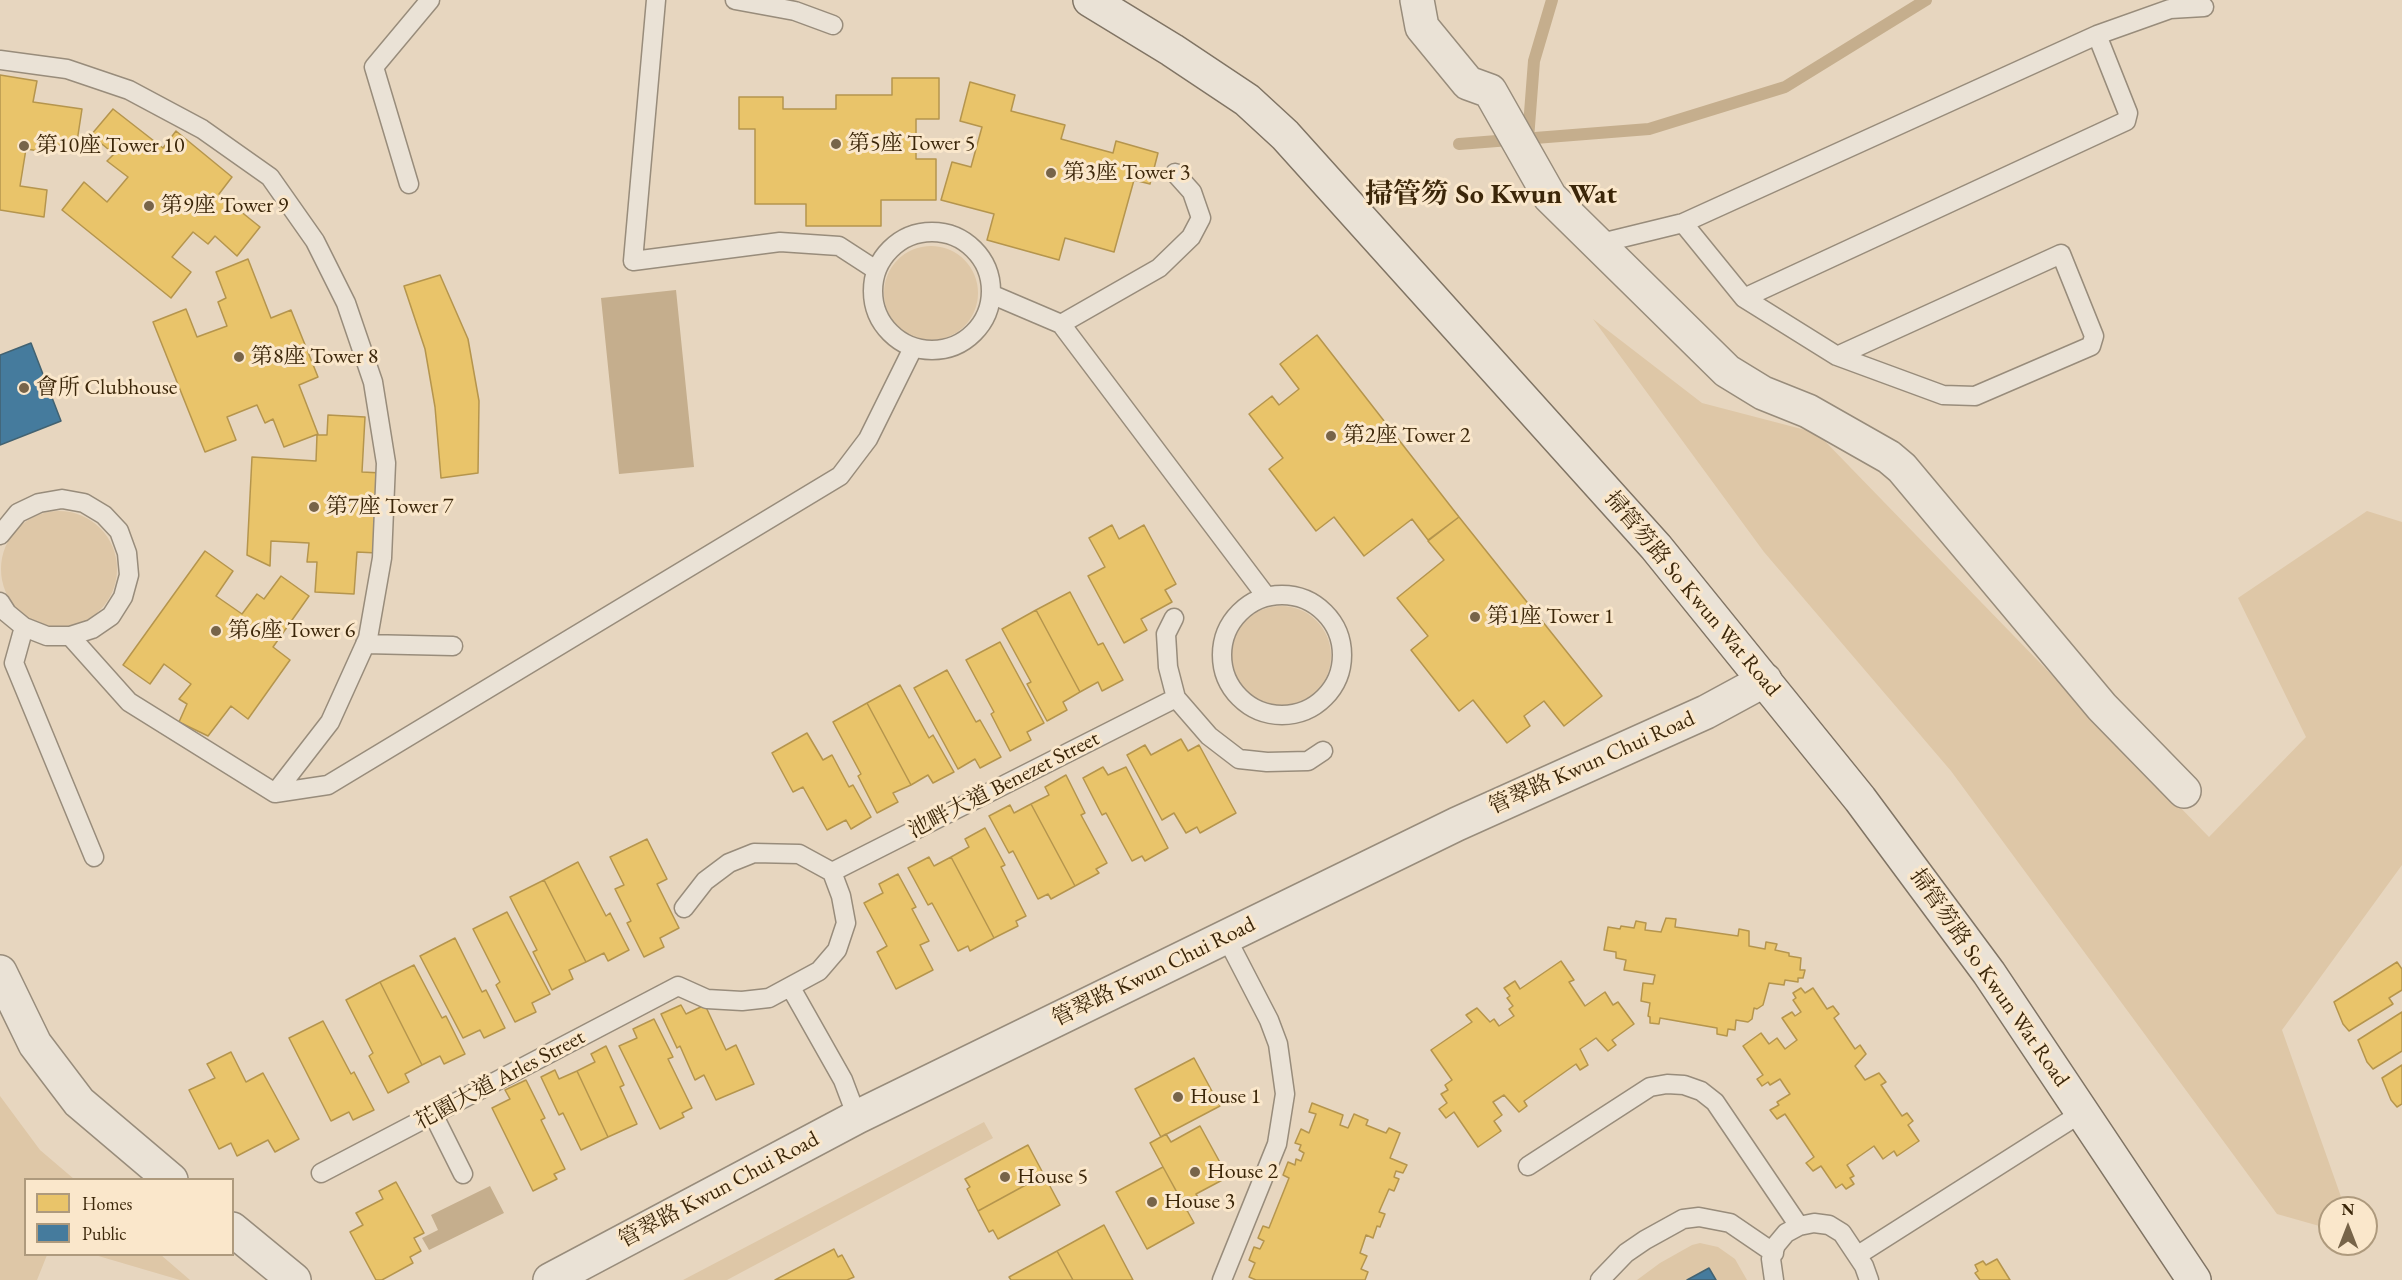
<!DOCTYPE html>
<html>
<head>
<meta charset="utf-8">
<style>
	body { margin:0 }
	#map { position:relative; width:2402px; height:1280px; overflow:hidden; background:#e7d6bf; font-family:"EB Garamond",serif }
	canvas { display:block }
	.legend { position:absolute; left:24px; top:1178px; width:210px; height:78px; box-sizing:border-box; background:#fae7cb; border:2px solid #ae9a7d; margin:0; padding:8px 10px; list-style:none; font-size:18px; color:#3b2609 }
	.legend li { display:flex; align-items:center; gap:12px; height:30px }
	.legend b { width:30px; border:2px solid #ae9a7d }
	.north { position:absolute; left:2318px; top:1196px; width:60px; height:60px; box-sizing:border-box; background:#fae7cb; border:2px solid #ae9a7d; border-radius:50%; rotate:0deg; font-size:16px; font-weight:700; line-height:24px; text-align:center; color:#3b2609 }
	.north::after { content:''; display:block; margin:auto; width:21px; height:27px; background:#776449; clip-path:polygon(50% 0,100% 100%,50% 72%,0 100%) }
</style>
</head>
<body>
<div id="map">
<canvas width="2402" height="1280"></canvas>
<ul class="legend">
<li><b style="height:16px;background:#e9c46a"></b>Homes</li>
<li><b style="height:16px;background:#457b9d"></b>Public</li>
</ul>
<div class="north">N</div>
</div>
<script>
const context = document.querySelector('canvas').getContext('2d');
context.lineJoin = 'round';
function fillPath(path, color) { context.fillStyle = color; context.fill(path, 'evenodd'); }
const poly = rows => new Path2D(rows.map(r => 'M' + r).join(''));
function strokePath(path, color, width, dash) { context.strokeStyle = color; context.lineWidth = width; context.lineCap = dash ? 'butt' : 'round'; context.setLineDash(dash || []); context.stroke(path); }
function write(font, color, halo, rows, align = 'center') {
  context.font = font + ' "EB Garamond","Noto Serif TC",serif'; context.lineWidth = 6; context.setLineDash([]); context.textBaseline = 'middle'; context.strokeStyle = halo; context.fillStyle = color; for (const [text, x, y, turn = 0] of rows) {
    context.save(); context.translate(x, y); context.rotate((+turn || 0) * Math.PI / 180); context.textAlign = isNaN(turn) ? turn : align; if (halo) context.strokeText(text, 0, 0); context.fillText(text, 0, 0); context.restore();
  }
}
const green = poly([
	'884 293a47 47 0 1 1 94 0a47 47 0 1 1-94 0Z',
	[1593,319,1702,403,1817,433,2209,837,2306,737,2238,598,2367,511,2402,522,2402,865,2282,1030,2345,1208,2330,1208,2330,1229,2277,1214,1951,771,1764,552],
	'1 569a58 58 0 1 1 116 0a58 58 0 1 1-116 0Z',
	'1231 656a50 50 0 1 1 100 0a50 50 0 1 1-100 0Z',
	[0,1096,40,1150,74,1179,26,1180,26,1254,47,1255,37,1280,0,1280],
	[984,1122,993,1138,727,1280,683,1280],
	[1700,1243,1718,1247,1735,1259,1747,1280,1637,1280,1660,1263,1692,1245],
	[95,1255,161,1255,190,1280,180,1280]
]);
const water = poly([
	[676,290,694,467,619,474,601,298],
	[490,1186,504,1213,429,1250,422,1238,438,1230,431,1215]
]);
const homes = poly([
	[0,75,37,81,33,102,82,109,76,148,47,143,46,152,26,149,20,186,47,190,44,217,0,210,0,75],
	[892,78,939,78,939,119,916,119,916,159,936,159,936,200,881,200,881,226,806,226,806,204,755,204,755,129,739,129,739,97,783,97,783,109,836,109,836,95,892,95,892,78],
	[970,82,1015,95,1011,111,1065,125,1061,139,1113,153,1116,141,1158,153,1150,184,1134,180,1114,252,1065,238,1059,260,987,240,994,214,941,200,952,162,971,167,982,127,960,121,970,82],
	[113,109,163,148,176,131,232,177,219,194,260,227,237,256,215,236,208,244,193,232,172,257,191,272,171,298,62,210,84,182,107,202,128,177,107,161,114,154,91,135,113,109],
	[248,259,271,318,291,310,318,377,299,385,318,434,284,447,273,419,265,423,257,405,227,417,236,440,205,452,153,322,186,309,197,337,227,326,218,302,226,298,216,272,248,259],
	[440,275,468,339,479,401,478,473,441,478,435,407,425,349,404,286,440,275],
	[1317,335,1459,517,1428,540,1412,519,1364,556,1334,517,1316,531,1269,469,1283,458,1249,414,1272,396,1279,405,1299,389,1280,364,1317,335],
	[328,415,365,417,362,472,382,473,377,553,357,552,354,594,315,592,317,562,307,562,309,543,271,541,270,566,247,555,252,457,316,461,317,435,327,435,328,415],
	[1459,517,1602,696,1564,726,1544,701,1524,716,1530,726,1507,743,1473,700,1459,711,1411,650,1428,636,1397,598,1444,560,1428,541,1459,517],
	[1112,525,1119,539,1144,525,1176,584,1165,590,1172,602,1141,619,1147,630,1124,643,1088,576,1105,567,1089,538,1112,525],
	[205,551,233,571,216,596,242,614,257,594,264,599,281,576,309,596,273,647,290,660,248,719,231,706,208,736,179,722,187,704,179,699,191,684,164,664,150,684,123,665,205,551],
	[1070,592,1098,645,1103,643,1123,680,1102,691,1098,682,1080,692,1036,610,1070,592],
	[1036,610,1080,692,1063,702,1067,710,1047,721,1027,684,1031,682,1002,629,1036,610],
	[1000,642,1044,723,1027,732,1031,740,1010,751,991,714,994,712,966,660,1000,642],
	[947,670,976,722,980,720,1001,757,980,768,975,759,958,769,914,688,947,670],
	[900,685,929,738,933,735,954,772,933,783,928,775,911,785,867,703,900,685],
	[867,703,911,785,893,793,898,802,877,813,858,776,861,774,833,722,867,703],
	[807,733,823,760,832,755,849,787,853,785,871,817,851,829,846,820,827,830,803,787,793,792,772,753,807,733],
	[1181,739,1188,751,1199,745,1236,813,1200,833,1197,827,1186,833,1174,813,1162,820,1127,755,1145,745,1151,755,1181,739],
	[1103,767,1108,775,1126,767,1168,848,1145,861,1142,856,1132,861,1106,813,1102,815,1083,778,1103,767],
	[1066,775,1085,813,1081,815,1107,863,1096,869,1099,873,1075,886,1031,804,1049,795,1045,787,1066,775],
	[1031,804,1075,886,1051,899,1048,894,1038,899,1013,851,1009,853,989,816,1010,805,1014,813,1031,804],
	[985,828,1005,865,1001,867,1026,916,1016,921,1018,926,994,938,951,857,969,847,965,839,985,828],
	[647,839,667,879,657,884,679,928,660,938,664,947,644,957,627,923,631,921,615,889,624,885,610,857,647,839],
	[929,857,934,866,951,857,994,938,970,951,968,946,958,951,932,903,928,905,908,868,929,857],
	[578,862,606,916,610,913,629,950,608,961,604,953,586,962,544,880,578,862],
	[898,874,916,907,912,909,929,941,920,945,933,970,896,989,877,952,887,946,864,903,883,893,879,884,898,874],
	[544,880,586,962,569,970,573,979,552,990,533,952,537,950,510,897,544,880],
	[507,912,550,994,532,1003,536,1012,515,1022,496,985,500,982,473,929,507,912],
	[1666,918,1676,919,1675,927,1738,936,1739,929,1749,931,1749,946,1765,949,1766,942,1777,944,1775,950,1789,953,1789,956,1801,958,1800,970,1805,970,1803,978,1798,978,1798,982,1785,980,1784,985,1769,983,1763,1005,1757,1009,1754,1008,1752,1019,1748,1022,1736,1020,1735,1030,1728,1029,1727,1036,1717,1034,1717,1028,1660,1018,1659,1024,1650,1023,1650,1017,1648,1016,1650,1003,1641,1001,1643,983,1653,984,1655,975,1624,970,1626,960,1616,958,1616,952,1604,950,1608,927,1620,929,1621,926,1634,928,1636,921,1646,923,1645,930,1661,932,1666,918],
	[455,938,482,992,486,990,505,1028,484,1038,480,1030,463,1038,420,956,455,938],
	[1561,961,1574,980,1569,982,1585,1006,1605,992,1613,1005,1618,1002,1634,1024,1612,1040,1616,1045,1608,1051,1596,1038,1580,1049,1588,1065,1580,1070,1576,1064,1524,1101,1527,1106,1519,1112,1504,1095,1493,1102,1502,1115,1494,1121,1501,1131,1478,1147,1454,1112,1446,1118,1439,1109,1447,1103,1441,1094,1448,1090,1445,1085,1452,1080,1431,1050,1472,1022,1466,1015,1477,1008,1490,1022,1494,1019,1499,1026,1514,1016,1509,1009,1513,1006,1507,998,1510,996,1504,988,1515,981,1520,989,1561,961],
	[2397,962,2402,969,2402,990,2389,998,2393,1004,2349,1031,2343,1024,2334,1002,2397,962],
	[414,965,442,1018,446,1016,465,1054,444,1064,440,1056,422,1065,380,982,414,965],
	[380,982,422,1065,405,1074,409,1082,388,1093,369,1056,373,1053,346,1000,380,982],
	[1801,988,1805,993,1813,988,1827,1009,1833,1006,1839,1014,1834,1018,1855,1049,1860,1045,1866,1054,1855,1066,1865,1080,1879,1073,1886,1082,1881,1085,1902,1116,1907,1113,1913,1121,1908,1125,1919,1141,1897,1156,1894,1151,1883,1159,1874,1146,1847,1165,1854,1176,1850,1178,1854,1184,1846,1189,1842,1184,1836,1188,1821,1166,1813,1171,1806,1163,1814,1157,1785,1114,1777,1119,1770,1110,1779,1105,1777,1102,1790,1094,1780,1079,1770,1085,1768,1082,1762,1086,1757,1079,1763,1075,1743,1046,1761,1033,1769,1044,1777,1038,1785,1049,1797,1040,1782,1018,1792,1012,1795,1016,1801,1012,1793,1000,1796,998,1793,993,1801,988],
	[681,1005,686,1014,705,1005,726,1050,736,1045,754,1084,716,1100,704,1075,695,1080,680,1046,677,1048,661,1014,681,1005],
	[2402,1012,2402,1051,2373,1069,2367,1062,2358,1040,2402,1012],
	[654,1019,673,1057,668,1059,692,1108,682,1113,684,1117,660,1129,619,1046,637,1038,633,1029,654,1019],
	[323,1021,351,1074,354,1072,374,1110,353,1120,349,1112,331,1121,289,1038,323,1021],
	[606,1046,624,1085,620,1087,637,1124,608,1137,577,1071,595,1062,591,1054,606,1046],
	[231,1052,246,1082,263,1073,299,1139,275,1152,268,1140,237,1156,231,1143,219,1149,189,1090,215,1078,207,1064,231,1052],
	[1194,1058,1220,1106,1161,1137,1135,1089,1194,1058],
	[2402,1065,2402,1104,2397,1107,2391,1100,2382,1078,2402,1065],
	[555,1070,559,1079,577,1071,608,1137,581,1150,563,1113,559,1115,541,1077,555,1070],
	[526,1080,545,1118,541,1120,565,1169,554,1174,557,1179,533,1191,492,1108,510,1099,505,1090,526,1080],
	[1312,1103,1343,1115,1340,1125,1348,1128,1354,1114,1368,1120,1366,1125,1386,1133,1389,1128,1400,1133,1390,1158,1407,1165,1403,1173,1396,1171,1394,1177,1399,1179,1394,1191,1389,1189,1379,1212,1385,1214,1380,1227,1377,1226,1373,1238,1366,1235,1360,1253,1367,1256,1361,1269,1368,1272,1365,1280,1256,1280,1249,1277,1255,1263,1249,1260,1254,1247,1260,1249,1264,1241,1258,1238,1263,1226,1269,1228,1289,1178,1283,1175,1288,1162,1295,1165,1296,1159,1301,1161,1304,1153,1299,1150,1301,1145,1295,1143,1301,1129,1309,1133,1316,1114,1309,1112,1312,1103],
	[1200,1126,1228,1177,1196,1194,1202,1204,1187,1211,1150,1143,1166,1134,1171,1142,1200,1126],
	[1028,1145,1044,1175,978,1211,967,1189,970,1187,965,1179,1028,1145],
	[1163,1167,1194,1223,1147,1249,1116,1192,1163,1167],
	[1044,1175,1060,1205,998,1239,993,1230,989,1232,978,1211,1044,1175],
	[396,1182,424,1233,414,1238,421,1251,410,1257,413,1263,382,1280,376,1280,350,1232,363,1225,356,1213,383,1199,379,1191,396,1182],
	[1104,1225,1133,1280,1073,1280,1057,1251,1104,1225],
	[834,1249,838,1257,842,1255,854,1277,847,1280,775,1280,834,1249],
	[1057,1251,1073,1280,1011,1280,1009,1277,1057,1251],
	[1997,1259,2010,1280,1980,1280,1975,1273,1978,1271,1975,1265,1983,1261,1986,1265,1997,1259]
]);
const public = poly([
	[31,343,61,421,0,445,0,355,31,343],
	[1709,1268,1716,1280,1687,1280,1709,1268]
]);
const stream = poly([
	[1528,139,1534,61,1552,0],
	[1459,144,1649,129,1785,87,1926,0]
]);
const lane = poly([
	[656,0,633,261,780,242,839,246,876,270],
	[735,0,795,11,833,25],
	[2097,35,2170,9,2204,7],
	[0,60,67,69,129,90,202,129,270,177,315,241,346,303,373,382,386,463,382,558,368,638,330,722,275,793],
	[409,184,374,67,430,0],
	[1683,223,1744,298,1837,356,1943,395,1975,396,2091,346,2094,336,2061,254,1837,356],
	'873 291a59 59 0 1 1 118 0a59 59 0 1 1-118 0Z',
	[1597,244,1683,223,2097,35,2128,113,2126,121,1744,298],
	[993,295,1061,324,1266,596],
	[1061,324,1159,268,1191,237,1201,218,1192,192,1175,173],
	[0,535,18,513,39,503,62,499,84,503,104,515,119,531,127,553,129,575,123,597,111,616,92,629,70,636,47,636,24,627,7,613,0,602],
	'1222 655a60 60 0 1 1 120 0a60 60 0 1 1-120 0Z',
	[1174,618,1166,634,1168,667,1176,698,1209,736,1239,759,1267,762,1308,761,1323,751],
	[24,627,14,663,94,857],
	[70,636,129,702,275,793,328,785,840,476,868,439,913,348],
	[365,644,453,646],
	[832,872,1176,698],
	[791,988,843,1080,857,1117],
	[433,1114,463,1174],
	[1528,1166,1650,1087,1667,1084,1684,1085,1701,1091,1715,1102,1799,1226],
	[321,1173,678,986,707,999,742,1001,769,998,819,971,837,950,846,923,841,896,832,872,799,854,754,853,729,863,705,881,684,908],
	[1858,1255,2083,1112],
	[1222,1280,1277,1144,1285,1094,1278,1044,1269,1020,1226,937],
	[1600,1280,1626,1253,1645,1240,1683,1219,1699,1217,1730,1223,1774,1253],
	[1774,1280,1771,1259,1776,1245,1786,1233,1799,1226,1814,1223,1829,1225,1842,1233,1864,1266,1869,1280]
]);
const street = poly([
	[1417,0,1422,27,1468,83,1490,91,1550,197,1727,371,1763,393,1808,411,1889,457,1902,468,2102,707,2184,791],
	[0,972,35,1044,79,1102,171,1180],
	[232,1229,294,1280],
	[550,1280,857,1117,1457,824,1706,712,1765,680]
]);
const secondary = poly([
	[1090,0,1172,50,1247,100,1285,135,1656,547,1860,799,1989,973,2194,1280]
]);
const markers = [
	[836,144,6,"#776449"],
	[24,146,6,"#776449"],
	[1051,173,6,"#776449"],
	[149,206,6,"#776449"],
	[239,357,6,"#776449"],
	[24,388,6,"#776449"],
	[1331,436,6,"#776449"],
	[314,507,6,"#776449"],
	[1475,617,6,"#776449"],
	[216,631,6,"#776449"],
	[1178,1097,6,"#776449"],
	[1195,1172,6,"#776449"],
	[1005,1177,6,"#776449"],
	[1152,1202,6,"#776449"]
];
const poiNames = [
	["第5座 Tower 5",848,144],
	["第10座 Tower 10",36,146],
	["第3座 Tower 3",1063,173],
	["第9座 Tower 9",161,206],
	["第8座 Tower 8",251,357],
	["會所 Clubhouse",36,388],
	["第2座 Tower 2",1343,436],
	["第7座 Tower 7",326,507],
	["第1座 Tower 1",1487,617],
	["第6座 Tower 6",228,631],
	["House 1",1190,1097],
	["House 2",1207,1172],
	["House 5",1017,1177],
	["House 3",1164,1202]
];
const streetNames = [
	["掃管笏路 So Kwun Wat Road",1692,594,50],
	["管翠路 Kwun Chui Road",1592,763,-24],
	["池畔大道 Benezet Street",1004,785,-27],
	["管翠路 Kwun Chui Road",1154,972,-26],
	["掃管笏路 So Kwun Wat Road",1989,978,55],
	["花園大道 Arles Street",500,1080,-28],
	["管翠路 Kwun Chui Road",719,1190,-28]
];
const districtNames = [
	["掃管笏 So Kwun Wat",1491,195]
];
fillPath(green, '#dec7a7');
fillPath(water, '#c5ae8d');
fillPath(homes, '#e9c46a');
strokePath(homes, '#b5954d', 1.5);
fillPath(public, '#457b9d');
strokePath(public, '#426271', 1.5);
strokePath(stream, '#c5ae8d', 12);
strokePath(lane, '#988c7b', 21);
strokePath(street, '#988c7b', 36);
strokePath(secondary, '#807464', 36);
strokePath(lane, '#eae2d6', 18);
strokePath(street, '#eae2d6', 33);
strokePath(secondary, '#eae2d6', 33);
for (const [x, y, r, color] of markers) { const dot = new Path2D(); dot.arc(x, y, r, 0, 2 * Math.PI); context.fillStyle = color; context.fill(dot); strokePath(dot, '#fae7cb', 2); }
write('22px', '#3b2609', '#fae7cb', poiNames, 'left');
write('22px', '#3b2609', '#fae7cb', streetNames);
write('bold 28px', '#3b2609', '#fae7cb', districtNames);
</script>
</body>
</html>
